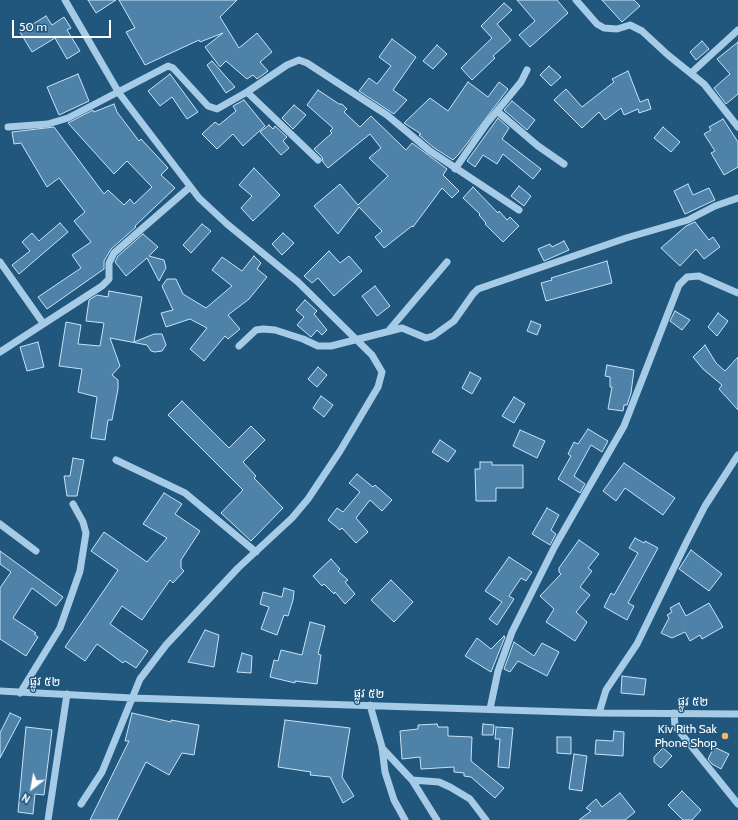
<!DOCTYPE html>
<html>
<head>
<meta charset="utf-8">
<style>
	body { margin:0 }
	#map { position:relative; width:738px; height:820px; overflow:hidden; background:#21567d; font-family:Cabin,sans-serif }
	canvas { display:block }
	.north { position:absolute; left:12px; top:768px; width:40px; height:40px; -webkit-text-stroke:3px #21567d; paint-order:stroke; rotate:211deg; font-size:11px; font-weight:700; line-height:16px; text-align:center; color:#fff }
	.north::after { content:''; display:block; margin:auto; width:14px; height:18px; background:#fff; clip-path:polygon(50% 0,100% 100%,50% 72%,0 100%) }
	.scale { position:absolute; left:12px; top:20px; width:99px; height:18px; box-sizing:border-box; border:2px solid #fff; border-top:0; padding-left:5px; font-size:12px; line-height:14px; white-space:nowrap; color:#fff; -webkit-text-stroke:3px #21567d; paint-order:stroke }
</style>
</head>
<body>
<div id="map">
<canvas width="738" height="820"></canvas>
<div class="north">N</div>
<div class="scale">50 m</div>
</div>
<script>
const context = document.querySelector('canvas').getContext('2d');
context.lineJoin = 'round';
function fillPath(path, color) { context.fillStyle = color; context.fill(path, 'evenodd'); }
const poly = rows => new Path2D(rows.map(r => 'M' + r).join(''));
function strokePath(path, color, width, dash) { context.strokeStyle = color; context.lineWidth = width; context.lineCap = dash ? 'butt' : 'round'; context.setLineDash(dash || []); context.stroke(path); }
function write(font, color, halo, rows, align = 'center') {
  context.font = font + ' Cabin,"Noto Sans Khmer",sans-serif'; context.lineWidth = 3; context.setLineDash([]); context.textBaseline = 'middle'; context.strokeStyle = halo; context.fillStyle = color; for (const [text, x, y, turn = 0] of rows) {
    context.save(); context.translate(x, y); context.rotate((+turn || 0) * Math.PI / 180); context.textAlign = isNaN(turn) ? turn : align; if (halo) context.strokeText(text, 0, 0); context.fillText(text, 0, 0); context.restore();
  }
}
const building = poly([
	[88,0,116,0,96,13,88,0],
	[119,0,237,0,220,17,239,48,257,33,272,52,260,62,268,71,257,79,253,75,247,79,226,61,220,67,205,47,223,33,200,42,199,40,145,65,126,32,135,28,119,0],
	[517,0,557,0,568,13,530,47,519,35,535,21,517,0],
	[602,0,634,0,640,6,622,22,602,0],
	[504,3,512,10,497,24,511,40,493,56,495,58,472,80,461,68,492,38,481,26,504,3],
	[46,16,52,25,64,17,71,28,67,30,80,51,67,59,55,38,32,52,20,32,46,16],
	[392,39,416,57,393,90,407,100,394,114,359,91,369,78,377,84,391,66,379,57,392,39],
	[702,41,709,49,696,60,690,52,702,41],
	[738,42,738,94,726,104,714,88,730,74,717,59,738,42],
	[437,45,447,54,433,69,423,61,437,45],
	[212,61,235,87,226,93,207,65,212,61],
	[549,66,561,77,551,86,540,75,549,66],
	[628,71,640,102,648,99,651,109,639,113,638,109,624,115,621,108,605,120,599,112,582,128,554,100,566,89,582,107,614,82,612,79,628,71],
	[78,74,89,101,59,115,47,87,78,74],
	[170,74,198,112,187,119,172,97,160,106,148,91,170,74],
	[468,82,488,97,499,82,508,89,459,154,453,160,433,147,419,135,421,134,404,123,430,98,448,111,468,82],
	[318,90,339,104,342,104,347,109,344,112,360,127,371,116,406,150,412,143,447,169,443,175,459,191,452,198,442,188,413,227,412,226,384,248,375,237,382,231,359,207,338,234,314,206,340,184,358,205,388,176,369,158,381,148,370,134,328,168,323,162,322,157,314,149,332,133,330,131,333,128,307,105,318,90],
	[244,100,265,126,243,146,233,134,217,149,202,134,215,122,219,125,236,111,233,106,244,100],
	[512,101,535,120,527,130,504,110,512,101],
	[114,104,117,112,139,141,141,139,168,168,161,175,175,188,135,226,136,227,111,249,104,261,104,269,47,309,38,297,81,268,72,255,91,242,74,221,85,212,59,178,47,187,21,143,14,144,12,132,54,127,104,194,108,190,124,205,130,199,134,204,152,187,127,161,114,174,68,123,93,110,94,112,114,104],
	[294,105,306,115,293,129,282,118,294,105],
	[498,118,509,128,502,139,541,169,533,179,503,154,497,164,483,155,475,167,467,161,498,118],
	[723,119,738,142,738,167,724,175,711,153,715,151,704,134,711,130,709,127,723,119],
	[269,125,273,129,275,126,287,137,283,141,289,148,281,155,260,132,269,125],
	[663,127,680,142,671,152,654,138,663,127],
	[254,168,280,195,253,221,241,208,252,196,239,185,254,168],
	[688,184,693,195,709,188,715,200,685,214,674,191,688,184],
	[519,186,531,196,524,206,511,196,519,186],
	[473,187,498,213,499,211,507,220,510,217,519,226,503,242,485,224,486,223,479,215,480,214,463,198,473,187],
	[695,222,709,240,713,237,720,247,704,259,696,249,680,266,661,248,686,226,695,222],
	[60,223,68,232,19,274,12,265,30,251,22,242,32,233,39,241,60,223],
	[202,224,211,231,191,253,183,245,202,224],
	[283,233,294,243,282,255,272,244,283,233],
	[143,234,158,247,149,256,164,260,166,268,159,281,147,258,126,276,115,262,118,256,143,234],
	[564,241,569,250,544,261,538,249,550,244,552,247,564,241],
	[329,251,340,263,349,256,362,271,334,296,318,278,312,283,304,276,329,251],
	[254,256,261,263,257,269,267,277,249,299,228,315,240,329,228,339,225,336,204,361,190,349,207,328,190,319,166,327,161,313,173,310,162,286,167,279,176,279,183,294,206,308,232,286,212,270,222,257,242,271,254,256],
	[607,261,612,283,546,301,541,283,552,280,551,278,607,261],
	[375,286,390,306,377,316,362,296,375,286],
	[109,291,142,297,134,342,154,334,162,334,166,345,162,351,155,352,151,351,147,345,110,338,120,366,112,375,118,380,118,389,112,420,108,420,105,440,91,438,97,397,78,392,82,369,59,366,66,322,81,325,78,344,100,346,104,323,86,321,89,300,97,295,108,297,109,291],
	[305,300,317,311,314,314,327,330,322,335,317,330,311,337,297,325,304,317,296,310,305,300],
	[675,311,690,320,682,330,670,321,675,311],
	[718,313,728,321,717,336,708,327,718,313],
	[531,321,541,325,537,335,527,331,531,321],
	[38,342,44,367,27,371,20,347,38,342],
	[705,345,716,363,725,371,738,357,738,410,719,389,722,385,703,369,693,357,705,345],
	[607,365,634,370,631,393,627,405,624,405,623,411,608,409,612,387,610,387,610,377,605,376,607,365],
	[318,367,327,375,317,387,308,379,318,367],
	[470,372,481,378,472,394,462,388,470,372],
	[321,396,333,405,324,417,313,408,321,396],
	[514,397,525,404,514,423,502,416,514,397],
	[182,401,229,448,251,426,265,440,243,462,256,476,254,478,283,508,251,541,221,513,243,490,168,415,182,401],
	[588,429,608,441,602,452,591,445,574,476,585,484,580,493,558,479,571,456,568,454,574,442,578,444,588,429],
	[520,430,545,441,537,458,513,446,520,430],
	[440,440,456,451,448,462,432,452,440,440],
	[73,458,84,460,77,496,67,496,64,476,70,476,73,458],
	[480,462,492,462,492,465,523,465,523,488,496,488,496,501,476,501,475,469,480,469,480,462],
	[624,463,675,498,663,515,625,488,616,501,603,491,624,463],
	[357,474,373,487,375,485,392,500,382,511,370,500,356,518,368,532,356,543,342,528,340,530,328,520,337,508,343,512,360,492,349,483,357,474],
	[164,493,182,504,175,514,200,531,181,560,181,568,184,571,173,583,170,580,142,620,122,606,110,624,148,651,136,668,125,661,123,663,97,644,85,661,65,647,118,570,91,551,104,532,147,562,167,538,143,524,164,493],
	[547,508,559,515,551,530,556,534,550,545,532,534,547,508],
	[635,538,644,543,645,541,658,548,628,603,634,606,627,620,604,607,611,593,614,595,638,553,629,548,635,538],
	[579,540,599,554,588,568,592,571,580,587,590,595,576,612,587,622,575,641,546,622,554,609,540,596,561,574,559,572,559,568,579,540],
	[691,550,722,574,709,591,679,569,691,550],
	[0,551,63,597,56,606,32,588,13,618,36,633,34,634,38,637,26,656,0,639,0,588,11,572,0,564,0,551],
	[509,557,532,572,526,581,521,578,509,596,514,599,497,625,489,619,502,602,485,591,509,557],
	[331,559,340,569,338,571,348,580,345,582,355,594,345,604,335,592,334,594,324,584,322,586,313,576,331,559],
	[391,580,413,602,394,622,371,600,391,580],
	[284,588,294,591,293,600,288,616,284,615,277,635,261,629,269,607,260,604,263,592,282,597,284,588],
	[679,603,686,616,709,603,723,627,702,639,700,635,690,641,685,632,672,638,661,633,669,618,667,615,672,612,670,608,679,603],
	[310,622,325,626,318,654,321,655,317,684,295,681,295,683,270,677,274,660,278,661,281,650,302,655,310,622],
	[205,630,219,635,214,667,188,662,205,630],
	[504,636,505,637,491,672,465,656,477,638,491,649,504,636],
	[514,642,534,656,542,643,559,652,547,676,518,661,510,672,504,669,514,642],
	[242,653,252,656,251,673,237,672,242,653],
	[622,676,646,679,644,695,621,693,622,676],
	[10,713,21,718,0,758,0,733,10,713],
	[132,713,171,722,171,720,199,725,194,755,182,753,169,775,146,762,117,820,90,820,129,741,125,741,132,713],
	[285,720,350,728,342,777,354,796,343,803,330,777,310,775,311,772,278,767,285,720],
	[437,724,438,727,448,727,448,736,472,737,471,761,504,788,495,798,471,777,464,776,464,773,454,772,454,767,421,769,420,757,402,759,400,731,418,729,418,725,437,724],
	[483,724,494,725,493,735,482,735,483,724],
	[26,727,52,730,44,795,35,794,33,814,18,812,26,727],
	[496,727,513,728,509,768,498,767,500,739,495,739,496,727],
	[614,731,624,732,623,756,595,754,596,740,613,741,614,731],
	[557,737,571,737,571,754,557,753,557,737],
	[714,747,729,754,721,769,712,764,708,759,714,747],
	[663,748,672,756,661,768,654,762,654,757,663,748],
	[574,754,587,756,582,791,569,789,574,754],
	[682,791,701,810,692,820,683,820,668,805,682,791],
	[620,793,635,812,625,820,579,820,591,811,586,808,596,799,602,807,620,793]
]);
const minor = poly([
	[65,0,119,93,199,198,227,224,298,282,372,355,382,372,378,387,340,451,308,499,292,518,238,568,166,645,140,679,102,772,81,804],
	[576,0,597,24,604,28,617,29,630,25,642,31,668,55,704,84,738,127],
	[691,73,738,30],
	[247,92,318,160],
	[497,111,538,146,564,164],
	[8,127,48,124,68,118,168,66,173,68,208,106,217,109,247,92,287,65,299,60,307,63,387,115,430,151,519,210],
	[455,169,487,123,521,82,527,70],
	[0,262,43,323],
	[390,329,447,262],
	[239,346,256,330,263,329,275,330,303,339,318,346,331,346,402,328,426,338,433,336,454,321,473,294,478,289,626,238,688,220,715,206,738,198],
	[0,352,102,286,109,279,109,263,114,253,190,187],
	[116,460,185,493,256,552],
	[0,524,36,551],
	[0,691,132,698,599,713,738,714],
	[20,693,60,628,80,571,86,533,83,522,73,504],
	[370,705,382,747,385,772,394,800,405,820],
	[490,709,498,671,512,632,555,546,624,426,679,285,687,277,699,276,738,293],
	[599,713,606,690,637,644,687,541,705,506,738,455],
	[674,713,675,726,738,804],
	[382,748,412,780,437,820],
	[412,780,439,782,450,787,470,799,486,820],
	[48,820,67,694]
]);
const markers = [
	[725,736,4,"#f3b867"]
];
const streetNames = [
	["ផ្លូវ ៥២",45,682,2],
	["ផ្លូវ ៥២",369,694,2],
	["ផ្លូវ ៥២",693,702,1]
];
const poiNames = [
	["Kiv Rith Sak",717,729],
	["Phone Shop",717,743]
];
fillPath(building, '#4e82a9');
strokePath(building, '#c9e3f5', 1);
strokePath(minor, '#a5cbe6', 7);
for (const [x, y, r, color] of markers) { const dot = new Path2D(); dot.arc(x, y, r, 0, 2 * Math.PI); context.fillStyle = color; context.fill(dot); strokePath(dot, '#21567d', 1.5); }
write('12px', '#fff', '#21567d', streetNames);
write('12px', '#fff', '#21567d', poiNames, 'right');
</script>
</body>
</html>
